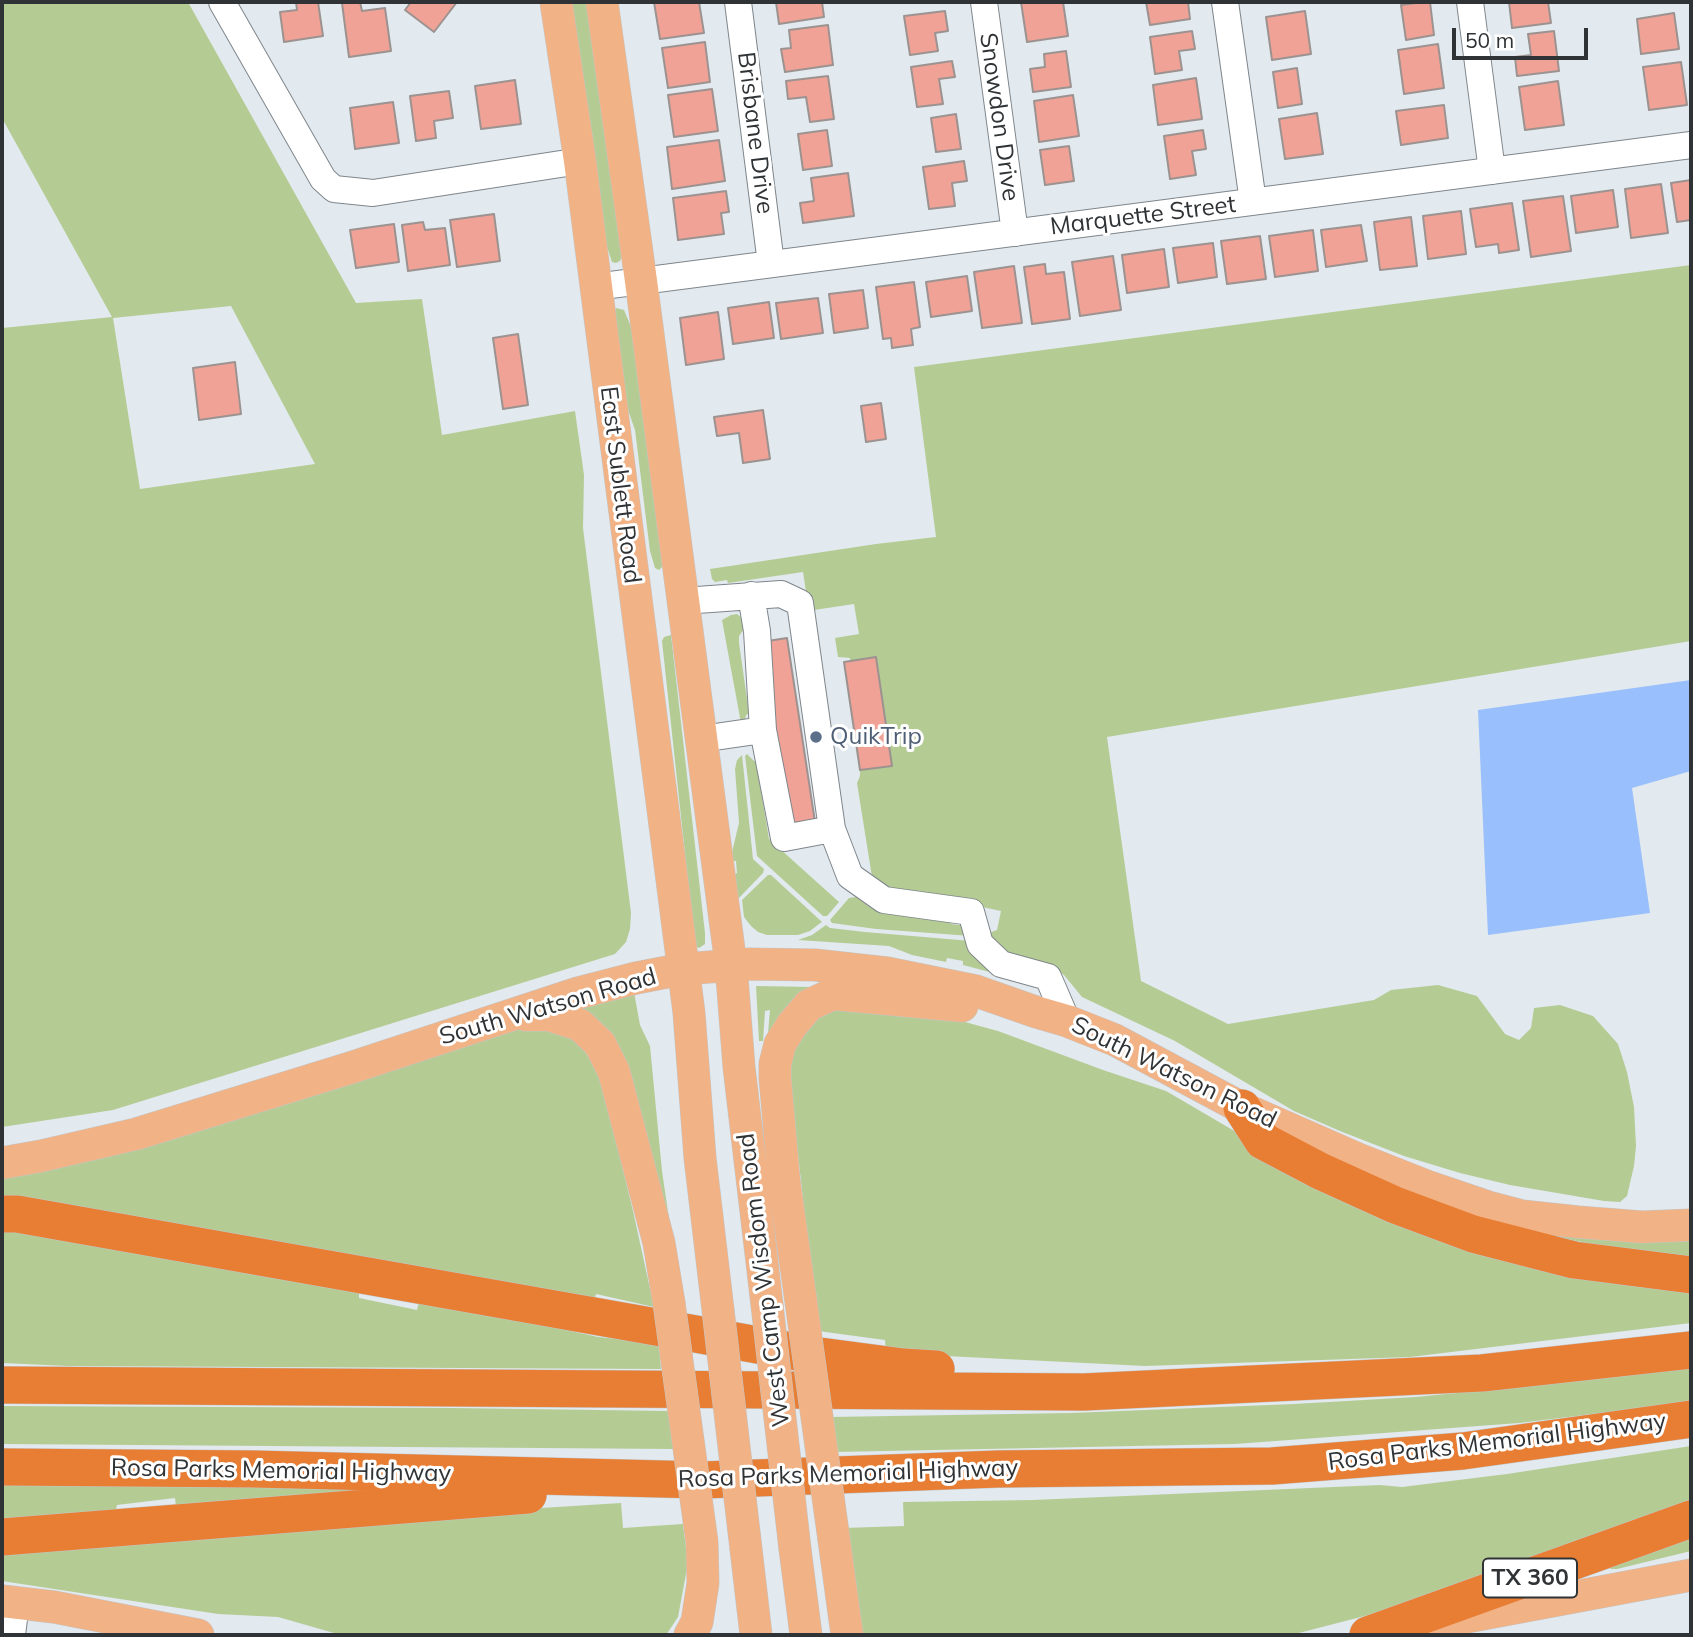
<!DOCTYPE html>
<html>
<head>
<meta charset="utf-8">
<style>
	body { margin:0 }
	#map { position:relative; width:1693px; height:1637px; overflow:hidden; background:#e2e9ef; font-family:Mulish,sans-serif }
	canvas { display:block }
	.frame { position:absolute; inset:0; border:4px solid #303335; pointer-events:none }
	.scale { position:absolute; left:1452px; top:28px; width:136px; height:32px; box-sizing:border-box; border:4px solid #303335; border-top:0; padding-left:9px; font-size:21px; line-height:24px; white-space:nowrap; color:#303335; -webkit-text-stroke:5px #fff; paint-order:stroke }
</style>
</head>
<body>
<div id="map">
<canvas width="1693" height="1637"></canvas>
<div class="frame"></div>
<div class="scale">50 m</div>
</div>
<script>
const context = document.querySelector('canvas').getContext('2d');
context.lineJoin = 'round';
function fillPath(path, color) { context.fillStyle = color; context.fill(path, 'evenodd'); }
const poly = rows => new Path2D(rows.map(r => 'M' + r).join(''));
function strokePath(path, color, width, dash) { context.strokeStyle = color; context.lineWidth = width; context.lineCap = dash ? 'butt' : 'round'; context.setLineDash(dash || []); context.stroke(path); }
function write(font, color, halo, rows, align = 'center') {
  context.font = font + ' Mulish,sans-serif'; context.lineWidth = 6; context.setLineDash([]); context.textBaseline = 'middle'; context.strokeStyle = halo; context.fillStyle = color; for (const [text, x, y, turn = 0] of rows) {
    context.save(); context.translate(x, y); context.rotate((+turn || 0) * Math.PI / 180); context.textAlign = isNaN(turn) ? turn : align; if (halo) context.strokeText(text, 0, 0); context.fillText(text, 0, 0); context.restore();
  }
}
const green = poly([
	[2,2,188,2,356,303,422,299,442,435,575,411,584,475,583,528,631,913,630,929,626,942,615,954,113,1110,2,1127,2,328,112,317,2,118],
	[231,306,315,464,140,489,113,318],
	[565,2,591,2,622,255,620,261,616,263,612,262,606,244],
	[1691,265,1691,641,1107,737,1141,981,1228,1024,1374,1000,1391,990,1438,985,1477,996,1505,1034,1519,1040,1531,1028,1534,1008,1560,1005,1593,1016,1618,1044,1627,1072,1634,1107,1636,1146,1634,1166,1627,1196,1620,1202,1604,1201,1510,1185,1460,1173,1404,1156,1340,1131,1294,1111,1175,1041,1082,997,1064,975,1054,969,1011,955,999,943,983,937,986,934,997,930,1001,911,902,890,894,891,872,877,857,783,860,776,860,770,892,766,876,657,850,661,850,658,838,657,835,638,859,634,854,604,814,610,808,605,803,572,728,583,727,580,715,582,712,579,710,569,876,544,936,537,914,367],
	[616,308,624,310,632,329,663,566,659,570,655,568,650,551,635,430,619,384,611,314],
	[737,614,742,618,744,629,739,636,739,643,749,713,746,715,745,720,741,723,722,620,731,615],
	[671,635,705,933,705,944,699,948,695,946,662,641,664,637],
	[747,754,754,761,756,761,769,839,839,902,827,916,823,916,757,856,746,764,745,756],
	[742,755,753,859,764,869,763,873,737,900,734,875,737,873,736,861,733,861,732,852,739,823,735,769,737,760],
	[768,875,771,875,822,922,819,924,810,931,798,935,767,935,758,932,751,926,744,917,742,900],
	[856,897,871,908,951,921,951,924,960,925,960,922,971,936,876,929,832,923,830,920,849,898],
	[826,925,830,928,865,932,971,941,1001,975,963,965,963,961,947,958,946,962,912,955,889,946,798,940,812,935],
	[756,986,813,987,767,1045,770,1010,765,1011,763,1041,759,1041],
	[634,992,640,1025,650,1046,662,1171,672,1239,575,1007],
	[834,1008,917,1009,998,1031,1103,1070,1166,1091,1296,1167,1691,1284,1691,1323,1410,1357,1145,1366,886,1353,885,1340,818,1331,788,1067,796,1040,808,1023],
	[512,1028,553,1029,569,1037,584,1050,600,1075,633,1211,654,1307,596,1294,593,1306,2,1203,2,1175,105,1155,205,1129,325,1092],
	[2,1225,359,1292,359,1298,417,1310,419,1301,449,1304,598,1337,659,1343,661,1369,68,1366,2,1363],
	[1538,1233,1691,1238,1691,1256,1596,1245],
	[1691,1366,1691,1402,1519,1423,1235,1444,835,1452,831,1417,1071,1413,1294,1404,1416,1397,1626,1376],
	[2,1406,452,1408,669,1411,674,1449,2,1444],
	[1691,1446,1691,1504,1454,1593,1291,1635,862,1635,844,1528,904,1526,903,1502,1033,1500,1380,1485,1402,1487,1507,1474],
	[88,1485,446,1486,176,1507,175,1498,117,1505,115,1516,2,1524,2,1486],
	[621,1503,623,1528,683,1524,688,1563,678,1617,666,1635,341,1635,278,1617,218,1614,2,1581,2,1553,477,1512],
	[1691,1534,1691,1551,1617,1569,1611,1569,1609,1567]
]);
const water = poly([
	[1691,680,1691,771,1632,788,1650,913,1488,935,1478,710]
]);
const building = poly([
	[296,2,318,2,323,36,284,42,280,12,297,10,296,2],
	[350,2,360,2,362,11,385,8,391,51,349,57,342,3,350,2],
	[411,2,457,2,434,32,405,10,411,2],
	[654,2,699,2,704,33,660,39,654,2],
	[776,2,822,2,824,17,779,24,776,2],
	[1021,2,1063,2,1068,36,1027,42,1021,2],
	[1146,2,1188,2,1190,19,1150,25,1146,2],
	[1423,2,1430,2,1434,35,1406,40,1401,5,1423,2],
	[1509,2,1548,2,1551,23,1512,28,1509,2],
	[945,11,948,31,935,33,938,51,910,55,904,16,945,11],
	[1305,11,1311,54,1272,60,1266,17,1305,11],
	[1674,13,1679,49,1641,54,1637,19,1674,13],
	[828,25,833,65,785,72,781,49,791,48,789,30,828,25],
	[1192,31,1195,49,1179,51,1182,70,1155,74,1150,37,1192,31],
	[1554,31,1559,71,1517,76,1515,57,1531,55,1528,34,1554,31],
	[705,42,710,82,668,88,662,48,705,42],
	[1438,44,1444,88,1404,94,1398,50,1438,44],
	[1066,51,1071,87,1033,92,1030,69,1045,67,1044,54,1066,51],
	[952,61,955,77,939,79,943,104,917,107,911,67,952,61],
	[1681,62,1687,105,1649,110,1643,67,1681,62],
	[1297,68,1302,104,1278,108,1273,72,1297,68],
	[828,76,834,119,810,122,806,97,788,99,786,81,828,76],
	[1196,78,1202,119,1158,125,1153,85,1196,78],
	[515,80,521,124,481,129,475,86,515,80],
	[1558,81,1564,125,1525,130,1519,87,1558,81],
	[712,89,718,131,674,137,668,95,712,89],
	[449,91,453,118,434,121,436,138,416,141,410,96,449,91],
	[1073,95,1079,136,1039,142,1034,101,1073,95],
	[393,102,399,143,355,149,350,108,393,102],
	[1444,105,1448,138,1401,145,1396,111,1444,105],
	[1317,113,1323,154,1285,159,1279,119,1317,113],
	[956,114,961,149,936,152,931,118,956,114],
	[827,130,832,166,803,170,798,134,827,130],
	[1203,130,1206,149,1192,151,1196,175,1170,179,1164,136,1203,130],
	[719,140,725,181,672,189,667,147,719,140],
	[1069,146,1074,181,1045,185,1040,150,1069,146],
	[964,161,967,181,952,183,955,206,929,209,923,167,964,161],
	[848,173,854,216,803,223,800,203,814,201,811,178,848,173],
	[1691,180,1691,220,1677,222,1671,183,1691,180],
	[1661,184,1668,233,1631,238,1625,189,1661,184],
	[1613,190,1618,227,1576,233,1571,196,1613,190],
	[726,191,729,212,721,213,724,234,678,240,673,198,726,191],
	[1563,196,1571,251,1531,257,1523,201,1563,196],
	[1512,203,1519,250,1499,253,1498,244,1476,247,1470,209,1512,203],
	[1461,211,1466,254,1428,259,1423,216,1461,211],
	[494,214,500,261,457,267,450,220,494,214],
	[1411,217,1417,266,1380,270,1374,222,1411,217],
	[423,222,425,230,445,228,450,265,408,271,402,225,423,222],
	[394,224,399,262,356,268,350,230,394,224],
	[1361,225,1367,261,1326,267,1321,230,1361,225],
	[1313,230,1318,271,1275,277,1269,236,1313,230],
	[1260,236,1266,279,1227,284,1221,241,1260,236],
	[1213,243,1217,277,1178,283,1173,248,1213,243],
	[1164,249,1169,287,1127,293,1122,255,1164,249],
	[1113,256,1121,310,1080,316,1072,262,1113,256],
	[1045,264,1046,274,1064,272,1070,319,1032,324,1024,267,1045,264],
	[1014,266,1022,323,982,328,974,272,1014,266],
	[967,276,972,311,931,317,926,282,967,276],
	[914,282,920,327,911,329,913,345,892,348,891,338,883,339,876,287,914,282],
	[863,290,868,328,834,333,829,294,863,290],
	[818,298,823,333,781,339,776,303,818,298],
	[769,302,774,338,733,344,728,308,769,302],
	[718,312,724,359,686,365,680,318,718,312],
	[518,334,528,405,503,409,493,338,518,334],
	[235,362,241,414,199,420,193,368,235,362],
	[881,403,886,439,866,442,861,406,881,403],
	[763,410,770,459,743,463,739,433,717,436,714,417,763,410],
	[787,638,815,822,788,826,761,642,787,638],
	[876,657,892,766,860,770,844,662,876,657]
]);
const minor = poly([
	[222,2,323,179,334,189,373,193,580,161],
	[738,2,771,264],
	[984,2,1015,233],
	[1225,2,1253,202],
	[1470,2,1492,171],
	[595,287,1691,145],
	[751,595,757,631,763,730],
	[683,601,781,594,800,603,832,829,850,876,884,900,971,912,980,944,1001,964,1048,977,1067,1021],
	[701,739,763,730,784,838,832,829],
	[12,1635,16,1603]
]);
const major = poly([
	[556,2,580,161,689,1013,700,1158,718,1310],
	[602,2,641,281,731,965,739,1067,767,1305],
	[526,1015,549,1015,580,1025,600,1044,614,1072,659,1243,669,1303],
	[2,1163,41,1156,136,1134,353,1067,578,993,636,978,683,969,749,964,815,965,887,973,976,991,1036,1012,1067,1021,1115,1040,1242,1108,1358,1159,1429,1187,1488,1207,1522,1216,1578,1222,1642,1227,1691,1225],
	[801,1302,784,1180,775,1078,775,1064,780,1044,792,1025,809,1005,833,994,962,1006],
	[834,1540,847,1635],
	[746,1549,756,1635],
	[795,1549,806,1635],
	[2,1601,54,1607,198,1635],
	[1435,1623,1691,1575],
	[690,1635,697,1622,703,1583,702,1542]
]);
const highway = poly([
	[1242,1108,1263,1141,1320,1171,1395,1205,1473,1234,1574,1260,1691,1275],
	[2,1214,17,1214,820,1356,903,1367,936,1369],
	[2,1385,1084,1392,1482,1373,1691,1350],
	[2,1467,253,1469,703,1480,998,1469,1272,1466,1463,1451,1691,1419],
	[2,1537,528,1495],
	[1368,1635,1691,1519]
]);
const majorBridge = poly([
	[801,1302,834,1540],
	[669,1303,702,1542],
	[767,1305,795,1549],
	[718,1310,746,1549]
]);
const markers = [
	[816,737,7,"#5c6f8a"]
];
const shields = [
	[1530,1578,94]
];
const shieldNames = [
	["TX 360",1530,1578]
];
const streetNames = [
	["Snowdon Drive",999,117,82],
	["Brisbane Drive",755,133,83],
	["Marquette Street",1143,216,-7],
	["East Sublett Road",620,485,83],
	["South Watson Road",548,1007,-16],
	["South Watson Road",1174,1073,26],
	["West Camp Wisdom Road",764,1280,-97],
	["Rosa Parks Memorial Highway",1497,1442,-7],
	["Rosa Parks Memorial Highway",281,1471,1],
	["Rosa Parks Memorial Highway",848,1474,-2]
];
const serviceNames = [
	["QuikTrip",830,737]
];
fillPath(green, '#b4cc94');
fillPath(water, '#99bffc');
fillPath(building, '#f1a296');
strokePath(building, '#9c9391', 2);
strokePath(minor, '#7f868b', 28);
strokePath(major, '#c5c6c6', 33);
strokePath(highway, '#c5c6c6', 38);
strokePath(minor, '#fff', 26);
strokePath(major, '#f1b285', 32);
strokePath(highway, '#e87e33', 37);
strokePath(majorBridge, '#c5c6c6', 33, []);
strokePath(majorBridge, '#f1b285', 32);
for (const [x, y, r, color] of markers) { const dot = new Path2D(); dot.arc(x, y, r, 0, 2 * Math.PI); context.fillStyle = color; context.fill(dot); strokePath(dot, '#fff', 2.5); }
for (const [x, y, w] of shields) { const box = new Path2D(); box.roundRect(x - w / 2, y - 19.5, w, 39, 5); context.fillStyle = '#fff'; context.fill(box); strokePath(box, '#303335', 2); }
write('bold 23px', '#303335', null, shieldNames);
write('24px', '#303335', '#fff', streetNames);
write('24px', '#4e5e75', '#fff', serviceNames, 'left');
</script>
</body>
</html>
